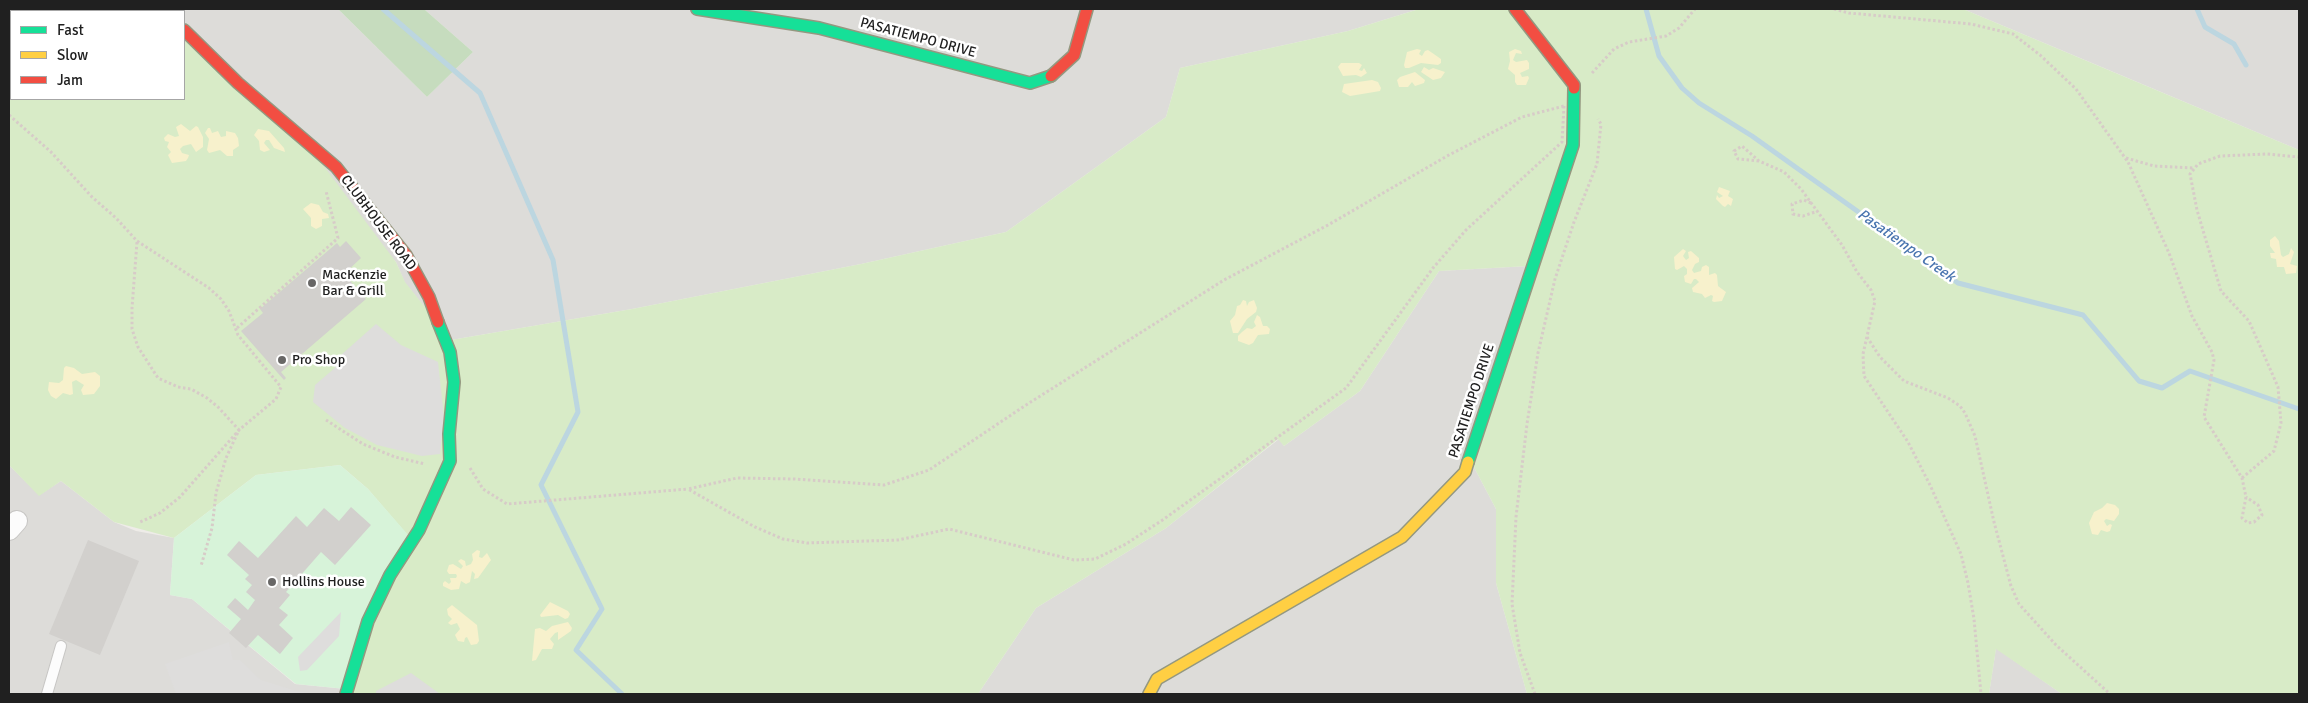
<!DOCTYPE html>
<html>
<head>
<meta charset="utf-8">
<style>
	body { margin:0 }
	#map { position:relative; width:2308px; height:703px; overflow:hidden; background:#eeece8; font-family:Signika,sans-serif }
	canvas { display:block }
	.frame { position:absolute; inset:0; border:10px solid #202020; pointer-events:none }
	.legend { position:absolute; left:10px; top:10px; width:175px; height:90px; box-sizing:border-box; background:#fff; border:1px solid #a6a6a6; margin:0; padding:6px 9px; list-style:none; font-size:15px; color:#202020 }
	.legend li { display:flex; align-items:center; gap:10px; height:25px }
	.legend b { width:25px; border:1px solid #a6a6a6 }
</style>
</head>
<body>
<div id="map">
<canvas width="2308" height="703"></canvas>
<div class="frame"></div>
<ul class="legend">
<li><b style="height:6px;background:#16e098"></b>Fast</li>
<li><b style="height:6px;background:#ffcf43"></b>Slow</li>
<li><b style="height:6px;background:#f24e42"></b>Jam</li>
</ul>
</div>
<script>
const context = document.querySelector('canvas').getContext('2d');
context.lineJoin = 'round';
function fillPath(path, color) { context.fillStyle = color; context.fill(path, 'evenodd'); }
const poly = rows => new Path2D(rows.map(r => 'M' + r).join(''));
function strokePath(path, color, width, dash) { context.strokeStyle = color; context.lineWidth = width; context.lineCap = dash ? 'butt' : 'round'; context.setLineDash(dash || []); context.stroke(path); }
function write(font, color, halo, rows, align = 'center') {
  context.font = font + ' Signika,sans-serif'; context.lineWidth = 5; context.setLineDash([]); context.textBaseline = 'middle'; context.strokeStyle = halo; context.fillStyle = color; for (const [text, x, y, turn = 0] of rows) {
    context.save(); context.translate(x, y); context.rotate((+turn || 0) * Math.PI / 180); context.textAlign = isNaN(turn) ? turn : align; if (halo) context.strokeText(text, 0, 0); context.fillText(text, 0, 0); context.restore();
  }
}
const residential = poly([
	[156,9,338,9,427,97,473,52,424,9,1419,9,1348,31,1180,68,1166,117,1006,232,861,264,632,309,451,340,405,283,396,262,184,35,184,11,158,11],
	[1963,9,2299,9,2299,150,2104,68],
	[1529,266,1466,452,1496,509,1496,583,1527,694,978,694,1036,608,1166,528,1279,439,1284,446,1360,391,1439,271],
	[9,465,39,495,61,481,114,522,136,531,174,538,170,595,192,599,295,684,346,689,346,694,9,694],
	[1996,648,2062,694,1989,694]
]);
const grass = poly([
	[9,9,156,9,158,11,11,11,11,99,184,99,184,35,302,137,396,262,405,282,451,340,632,309,861,264,1006,232,1166,117,1180,68,1348,31,1419,9,1963,9,2299,150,2299,694,2062,694,1996,649,1989,694,1527,694,1496,583,1496,509,1466,452,1529,266,1439,271,1360,391,1284,446,1278,439,1166,528,1036,608,978,694,346,694,409,537,368,489,340,465,256,475,174,538,114,522,61,481,39,496,9,465]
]);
const forest = poly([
	[338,9,424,9,473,52,427,97]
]);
const sand = poly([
	[1417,49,1421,50,1419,54,1422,56,1425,51,1428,50,1441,59,1441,63,1438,65,1421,63,1409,68,1405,68,1404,65,1407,52],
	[1515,49,1521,51,1522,54,1516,53,1513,60,1516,62,1527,60,1529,63,1529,69,1520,73,1522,77,1528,76,1529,78,1526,85,1517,85,1515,82,1515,75,1508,69,1510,61,1509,52],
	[1341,63,1359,63,1362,65,1359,70,1362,71,1364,68,1367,73,1361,77,1356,75,1343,76,1338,67],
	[1424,67,1429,70,1433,68,1445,72,1441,78,1433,80,1421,72],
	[1415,72,1425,80,1424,83,1415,86,1412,82,1408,87,1399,87,1397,80,1400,77],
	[1372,80,1378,82,1381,88,1380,91,1350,96,1342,92,1344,84],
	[181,124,190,131,196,126,198,127,203,137,203,147,196,152,191,144,183,146,180,149,182,153,189,155,188,158,186,161,172,163,168,155,171,152,167,147,169,142,165,141,164,138,168,134,175,137,179,136,176,127],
	[208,128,210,128,212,133,218,131,221,137,226,136,226,131,235,133,238,138,239,146,233,150,233,156,227,156,220,150,209,153,207,150,209,139,205,133],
	[258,129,269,131,284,148,285,152,274,148,269,140,266,140,264,143,270,150,264,152,260,150,259,141,254,135],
	[1719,187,1730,191,1728,196,1733,199,1731,206,1728,204,1725,207,1723,206,1716,199,1717,195,1719,198,1723,196,1717,192],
	[311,203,319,205,323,212,328,214,329,218,322,219,322,226,316,229,311,226,311,218,303,209],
	[2275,236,2279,241,2281,255,2283,257,2289,254,2291,248,2294,252,2290,264,2297,266,2296,273,2286,274,2284,267,2277,267,2276,259,2271,258,2270,253,2275,253,2270,246,2270,240],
	[1683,249,1686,251,1683,256,1686,260,1689,258,1688,252,1691,251,1699,258,1699,262,1695,264,1692,270,1694,273,1701,271,1702,267,1706,265,1709,267,1709,275,1715,273,1717,275,1718,286,1726,292,1722,301,1714,302,1712,301,1713,296,1711,295,1705,298,1702,294,1693,292,1692,288,1699,282,1696,279,1694,279,1691,284,1685,282,1684,276,1687,274,1687,269,1684,266,1677,270,1675,269,1674,257],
	[1243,300,1246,301,1247,306,1249,302,1254,300,1257,308,1256,312,1247,319,1238,333,1233,333,1230,321,1235,315,1237,306,1240,305],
	[1257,315,1260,317,1263,326,1267,326,1270,329,1269,334,1258,335,1253,343,1249,345,1238,341,1238,336,1242,332,1247,328,1252,329,1256,326,1254,322],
	[66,366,74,368,82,374,95,372,100,376,100,386,94,394,83,395,81,390,84,385,76,380,72,382,73,394,70,395,63,393,56,399,51,396,48,390,49,382,59,383,63,380,64,368],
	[2107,503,2115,505,2119,509,2119,514,2114,521,2106,519,2104,521,2107,526,2110,524,2112,525,2110,531,2107,532,2101,530,2098,535,2092,534,2089,523,2094,512,2102,508],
	[477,550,480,551,479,557,482,558,487,553,491,560,478,578,474,579,475,574,472,571,470,582,466,584,461,581,459,589,451,590,443,586,443,583,445,581,449,584,451,582,450,578,456,578,457,576,456,574,449,574,447,571,449,565,453,564,461,569,463,566,458,561,461,559,465,561,466,566,471,564,473,560,472,554],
	[550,602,568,611,570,614,568,618,565,619,558,615,541,617,540,615],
	[452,605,477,625,479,641,477,644,471,645,467,637,465,638,464,642,458,641,455,635,460,629,457,623,451,625,448,623,452,619,448,615,447,609],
	[568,622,572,628,571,631,558,640,558,632,555,633,550,639,554,644,552,649,542,649,536,660,532,661,535,629,540,628,546,631,552,626]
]);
const park = poly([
	[340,465,368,489,410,537,346,689,296,684,192,599,170,595,174,538,256,475]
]);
const parking = poly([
	[376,324,401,345,438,362,444,417,440,454,422,456,377,445,345,428,313,402,315,385,336,367,332,363],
	[341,612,339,636,307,670,300,671,298,657],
	[229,642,233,660,240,660,261,680,296,691,315,694,176,694,165,664],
	[411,673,440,694,376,694,376,691]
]);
const stream = poly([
	[383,9,480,93,553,260,578,412,541,485,602,609,576,650,622,694],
	[1646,9,1659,56,1682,88,1699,103,1752,136,1958,283,2083,315,2139,381,2162,388,2190,371,2299,409],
	[2197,9,2205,27,2234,44,2246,65]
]);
const building = poly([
	[346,241,361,258,344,274,366,299,281,372,286,378,284,380,241,331,263,313,260,309,337,243,340,247],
	[351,507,371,525,335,565,321,552,286,592,290,595,279,608,288,615,279,625,293,638,280,654,258,635,246,648,229,633,241,619,227,607,235,598,248,610,255,600,246,592,252,585,245,579,249,575,227,555,239,541,258,558,296,516,307,527,324,508,339,521],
	[88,540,139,561,100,655,49,634]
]);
const path = poly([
	[130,9,134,11],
	[1834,9,1849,13,1971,24,2013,34,2040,55,2076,89,2128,162,2169,253,2192,316,2212,352,2214,360,2204,417,2242,478,2246,497,2242,518,2248,523,2254,522,2262,515,2258,505,2246,497],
	[1592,73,1614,49,1629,42,1666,36,1679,28,1695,9],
	[1564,106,1562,142,1466,230,1433,268,1346,388,1164,519,1126,544,1095,559,1074,560,949,529,898,540,807,543,783,539,755,527,688,489,737,478,794,479,884,485,929,470,1026,405,1224,280,1328,225,1447,156,1522,117,1564,106],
	[9,115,51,152,92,197,116,218,137,241,209,288,221,299,229,311,238,335,281,387,276,399,239,430,180,497,160,513,138,523],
	[2126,158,2154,166,2194,168],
	[1759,161,1738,159,1734,151,1742,146,1759,161,1784,172,1801,189,1842,245,1857,272,1871,290,1875,301,1863,354,1864,376,1908,442,1930,485,1961,554,1968,583,1974,619,1981,694],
	[1811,203,1804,200,1792,204,1793,214,1803,216,1818,211],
	[137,242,132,308,132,329,138,347,158,378,178,387,191,389,207,398,218,407,239,430,226,458,216,493,212,528,201,566],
	[237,328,338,238,326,191],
	[1867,337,1880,357,1904,381,1948,398,1960,406,1965,413,1975,436,1994,522,2011,586,2019,604,2056,645,2110,694],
	[326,420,363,444,395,457,425,464],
	[470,468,483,489,507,504,688,489],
	[2242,478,2274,451,2281,423,2278,387,2249,321,2221,291,2197,210,2190,174,2198,164,2220,156,2267,154,2299,157],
	[1535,694,1520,653,1512,604,1516,517,1527,424,1538,353,1555,279,1574,222,1597,164,1601,124,1598,119]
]);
const lane = poly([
	[47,694,61,646]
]);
const street = poly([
	[162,9,164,11],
	[9,530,17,521]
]);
const fast = poly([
	[697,9,819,28,1030,83,1051,76],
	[1468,462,1573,145,1574,88],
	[346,694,368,621,390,575,419,530,450,461,449,434,454,382,450,352,438,322]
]);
const slow = poly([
	[1149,694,1157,679,1402,537,1465,472,1468,462]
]);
const jam = poly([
	[1515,9,1574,85,1574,88],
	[184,30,238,83,336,167,406,255,429,297,438,322],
	[1051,76,1074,55,1087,9]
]);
const markers = [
	[312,283,5,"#686766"],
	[282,360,5,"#686766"],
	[272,582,5,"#686766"]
];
const streetNames = [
	["PASATIEMPO DRIVE",918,38,15],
	["CLUBHOUSE ROAD",378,223,53],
	["PASATIEMPO DRIVE",1472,401,-72]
];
const poiNames = [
	["MacKenzie",322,275],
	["Bar & Grill",322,291],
	["Pro Shop",292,360],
	["Hollins House",282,582]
];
const waterNames = [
	["Pasatiempo Creek",1906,246,35]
];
fillPath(residential, '#dddcd9');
fillPath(grass, '#d8ebc7');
fillPath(forest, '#c6dcbe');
fillPath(sand, '#f7f1cc');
fillPath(park, '#d7f3d9');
fillPath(parking, '#dedddc');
strokePath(stream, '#bcd6e0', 5);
fillPath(building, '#d2d0cd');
strokePath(lane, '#c7c6c4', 12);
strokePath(street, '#c7c6c4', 22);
strokePath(fast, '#949880', 14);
strokePath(slow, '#949880', 14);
strokePath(jam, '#949880', 14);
strokePath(path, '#d7cbc8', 3, [2.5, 2.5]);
strokePath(lane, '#fcfcfc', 10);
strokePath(street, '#fcfcfc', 20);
strokePath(fast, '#16e098', 11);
strokePath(slow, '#ffcf43', 11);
strokePath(jam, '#f24e42', 11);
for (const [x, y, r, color] of markers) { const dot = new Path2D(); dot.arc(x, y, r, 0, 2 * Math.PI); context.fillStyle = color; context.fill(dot); strokePath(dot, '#fff', 2); }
write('14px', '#202020', '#fff', streetNames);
write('14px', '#202020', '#fff', poiNames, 'left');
write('italic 15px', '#4b76b0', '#fff', waterNames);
</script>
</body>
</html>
